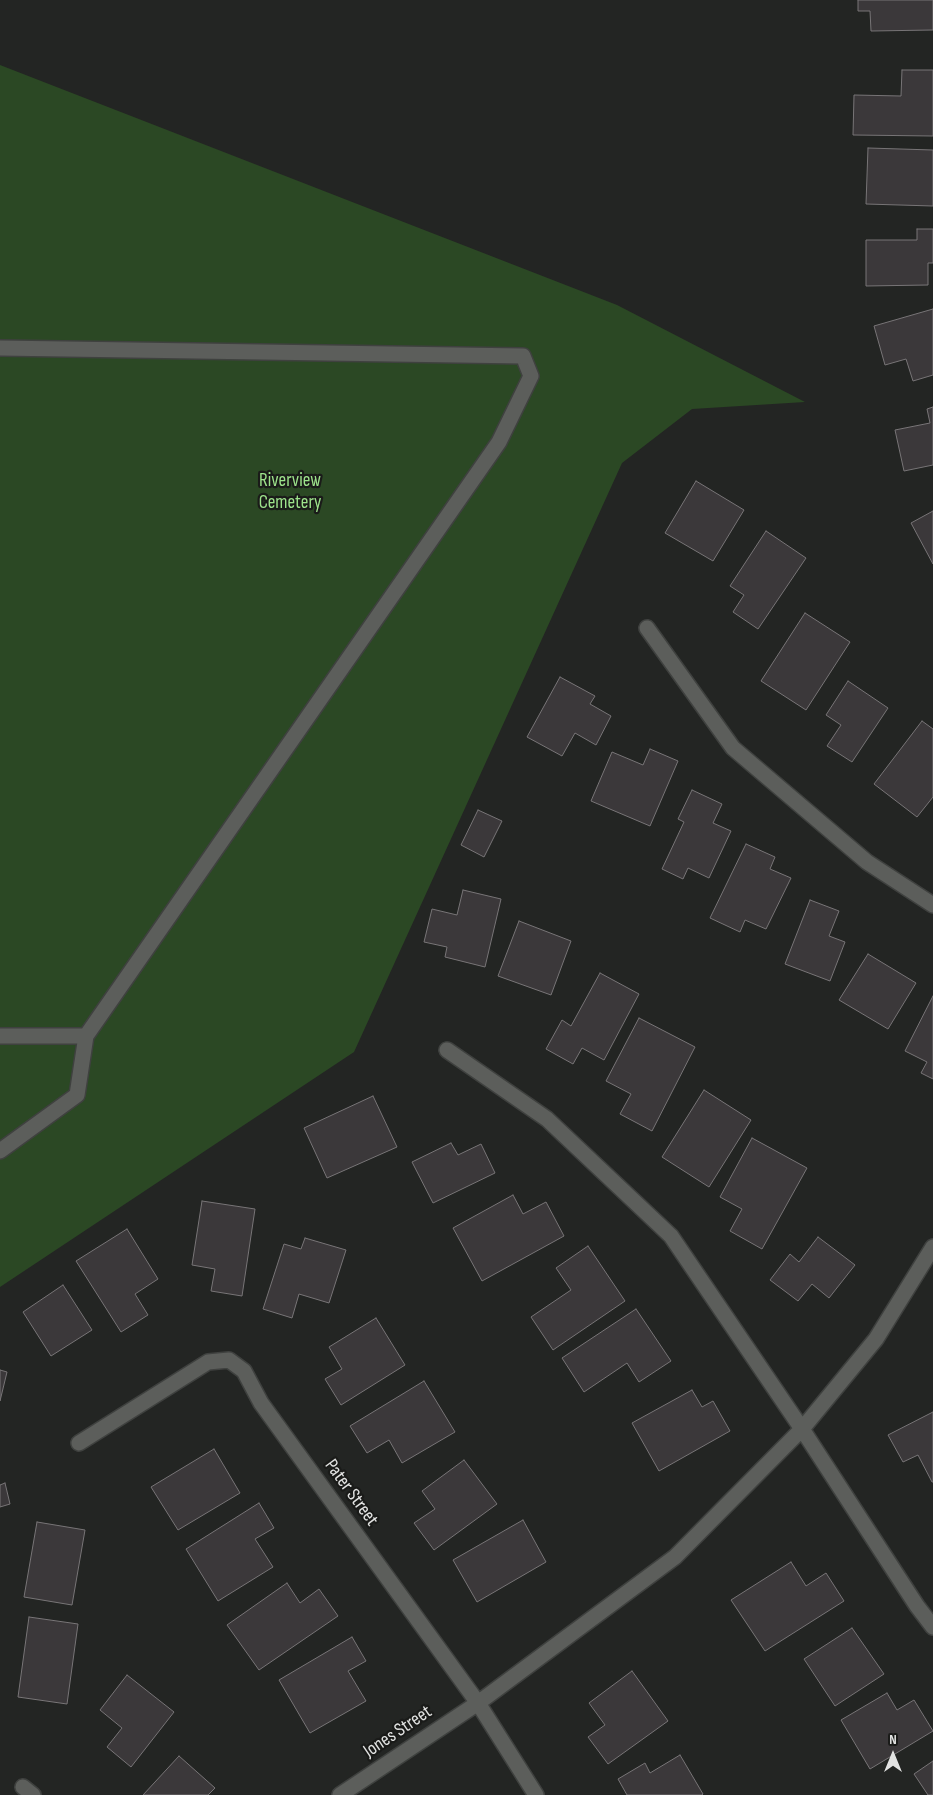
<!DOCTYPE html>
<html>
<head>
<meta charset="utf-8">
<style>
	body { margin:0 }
	#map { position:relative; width:933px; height:1795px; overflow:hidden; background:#232523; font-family:"Sofia Sans Condensed",sans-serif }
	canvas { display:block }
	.north { position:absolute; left:868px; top:1730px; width:50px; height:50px; -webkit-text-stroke:4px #1a1b19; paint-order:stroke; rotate:0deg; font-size:14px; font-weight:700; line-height:20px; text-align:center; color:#e2e3e2 }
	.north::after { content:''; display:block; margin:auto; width:18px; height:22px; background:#e2e3e2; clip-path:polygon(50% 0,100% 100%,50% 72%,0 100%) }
</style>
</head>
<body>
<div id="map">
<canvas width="933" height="1795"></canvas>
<div class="north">N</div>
</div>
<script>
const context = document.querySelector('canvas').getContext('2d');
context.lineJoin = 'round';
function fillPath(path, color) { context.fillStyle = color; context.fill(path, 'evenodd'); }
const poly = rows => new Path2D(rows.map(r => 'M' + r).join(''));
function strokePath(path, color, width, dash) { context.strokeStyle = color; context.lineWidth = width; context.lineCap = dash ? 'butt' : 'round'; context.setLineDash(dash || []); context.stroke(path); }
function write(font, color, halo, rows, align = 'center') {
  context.font = font + ' "Sofia Sans Condensed",sans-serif'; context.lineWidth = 4.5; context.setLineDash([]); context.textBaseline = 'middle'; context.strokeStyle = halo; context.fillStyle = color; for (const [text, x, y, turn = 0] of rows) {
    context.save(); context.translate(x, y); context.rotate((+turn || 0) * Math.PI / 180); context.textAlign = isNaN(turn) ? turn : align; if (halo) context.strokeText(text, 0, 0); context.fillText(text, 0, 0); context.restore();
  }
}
const green = poly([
	[0,65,617,305,805,402,692,409,622,463,354,1052,0,1287]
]);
const building = poly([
	[858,0,933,0,933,30,871,31,870,11,858,11,858,0],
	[902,70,933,70,933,136,853,135,854,95,901,96,902,70],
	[868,148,933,150,933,206,866,204,868,148],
	[917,229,933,229,933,263,928,263,928,285,866,286,866,240,917,240,917,229],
	[933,309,933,375,913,381,906,359,885,365,874,326,933,309],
	[933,407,933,465,904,471,895,430,930,423,927,409,933,407],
	[696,481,744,510,713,561,665,533,696,481],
	[933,511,933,564,911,523,933,511],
	[766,531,806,558,758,629,733,612,744,595,730,586,766,531],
	[805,613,850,642,806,710,761,681,805,613],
	[560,677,595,696,590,704,611,716,596,745,575,733,562,756,527,737,560,677],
	[848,681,888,708,852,762,827,746,841,725,826,715,848,681],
	[922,721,933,729,933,797,917,817,874,784,922,721],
	[650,749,678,761,650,826,591,801,612,752,643,765,650,749],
	[692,790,722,804,713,823,731,831,709,878,688,868,683,879,662,869,684,822,678,819,692,790],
	[478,810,502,821,484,857,461,845,478,810],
	[746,844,775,857,770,869,791,878,766,929,745,920,740,932,710,918,746,844],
	[463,890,501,899,485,967,445,957,447,947,424,942,432,909,457,915,463,890],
	[810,900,839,911,829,936,845,942,830,981,785,964,810,900],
	[519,921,571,941,551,995,498,976,519,921],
	[868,954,916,983,888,1029,839,1000,868,954],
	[600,973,639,994,604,1060,582,1048,573,1064,546,1049,562,1020,571,1026,600,973],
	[933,996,933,1079,921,1073,927,1062,905,1051,933,996],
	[639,1018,695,1047,652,1131,620,1114,631,1094,606,1081,639,1018],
	[704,1090,751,1120,709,1187,662,1157,704,1090],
	[373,1096,397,1147,327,1178,304,1128,373,1096],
	[752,1138,807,1168,762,1249,730,1231,742,1209,720,1197,752,1138],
	[451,1143,458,1155,481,1144,495,1173,433,1203,412,1162,451,1143],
	[513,1195,523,1214,546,1202,564,1236,482,1281,453,1228,513,1195],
	[202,1201,255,1209,242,1296,211,1291,215,1269,192,1265,202,1201],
	[127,1229,158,1279,135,1294,148,1315,121,1332,76,1261,127,1229],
	[818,1237,855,1265,829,1298,812,1284,798,1301,770,1280,790,1254,799,1262,818,1237],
	[305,1238,346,1250,329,1303,299,1294,292,1318,263,1309,284,1244,301,1249,305,1238],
	[588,1246,625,1301,553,1350,531,1317,571,1290,556,1268,588,1246],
	[63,1285,92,1330,51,1356,23,1312,63,1285],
	[636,1309,671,1361,639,1382,627,1363,584,1392,562,1358,636,1309],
	[376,1318,405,1365,341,1405,325,1379,342,1369,329,1347,376,1318],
	[0,1370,7,1372,0,1401,0,1370],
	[424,1381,455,1432,402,1463,389,1440,367,1453,350,1426,424,1381],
	[692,1390,702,1407,713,1401,730,1431,659,1471,632,1423,692,1390],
	[933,1412,933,1482,932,1482,918,1455,903,1462,888,1435,933,1412],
	[214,1449,240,1493,178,1530,151,1487,214,1449],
	[464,1460,497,1504,434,1550,414,1523,435,1509,422,1491,464,1460],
	[5,1483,10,1504,0,1507,0,1485,5,1483],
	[259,1503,274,1528,255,1539,273,1567,218,1601,186,1549,259,1503],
	[523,1520,546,1562,477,1602,453,1560,523,1520],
	[37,1522,85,1530,72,1605,24,1597,37,1522],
	[791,1562,806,1586,826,1573,844,1601,765,1651,731,1600,791,1562],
	[287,1583,300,1603,319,1589,338,1616,259,1670,227,1625,287,1583],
	[29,1617,78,1624,67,1704,18,1697,29,1617],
	[852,1628,884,1674,835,1706,804,1659,852,1628],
	[352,1637,366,1661,348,1671,366,1701,310,1733,279,1680,352,1637],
	[632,1671,668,1721,608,1764,588,1737,605,1725,589,1703,632,1671],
	[127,1675,174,1712,131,1767,107,1747,122,1728,100,1710,127,1675],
	[887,1693,897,1710,914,1700,933,1731,870,1769,841,1720,887,1693],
	[680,1755,703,1794,702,1795,627,1795,618,1779,645,1763,650,1773,680,1755],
	[179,1756,215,1788,208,1795,143,1795,179,1756],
	[933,1761,933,1795,928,1795,914,1774,933,1761]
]);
const minor = poly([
	[0,348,523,356,531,376,499,442,86,1036,0,1036],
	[647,628,733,748,867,862,933,905],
	[447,1050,547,1119,671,1236,802,1429,917,1606,933,1627],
	[0,1151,77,1095,86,1036],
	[79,1443,208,1362,229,1360,244,1371,261,1403,478,1703,536,1795],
	[23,1787,33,1795],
	[340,1795,478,1703,675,1557,802,1429,876,1339,933,1247]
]);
const parkNames = [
	["Riverview",290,481],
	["Cemetery",290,503]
];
const streetNames = [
	["Pater Street",351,1493,54],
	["Jones Street",398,1732,-34]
];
fillPath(green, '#2b4824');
fillPath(building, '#3b383a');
strokePath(building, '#787577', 1);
strokePath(minor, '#3f413f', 18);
strokePath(minor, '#5c5e5b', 15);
write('19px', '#9de28b', '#1a1b19', parkNames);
write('19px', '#e2e3e2', '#1a1b19', streetNames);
</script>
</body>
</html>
